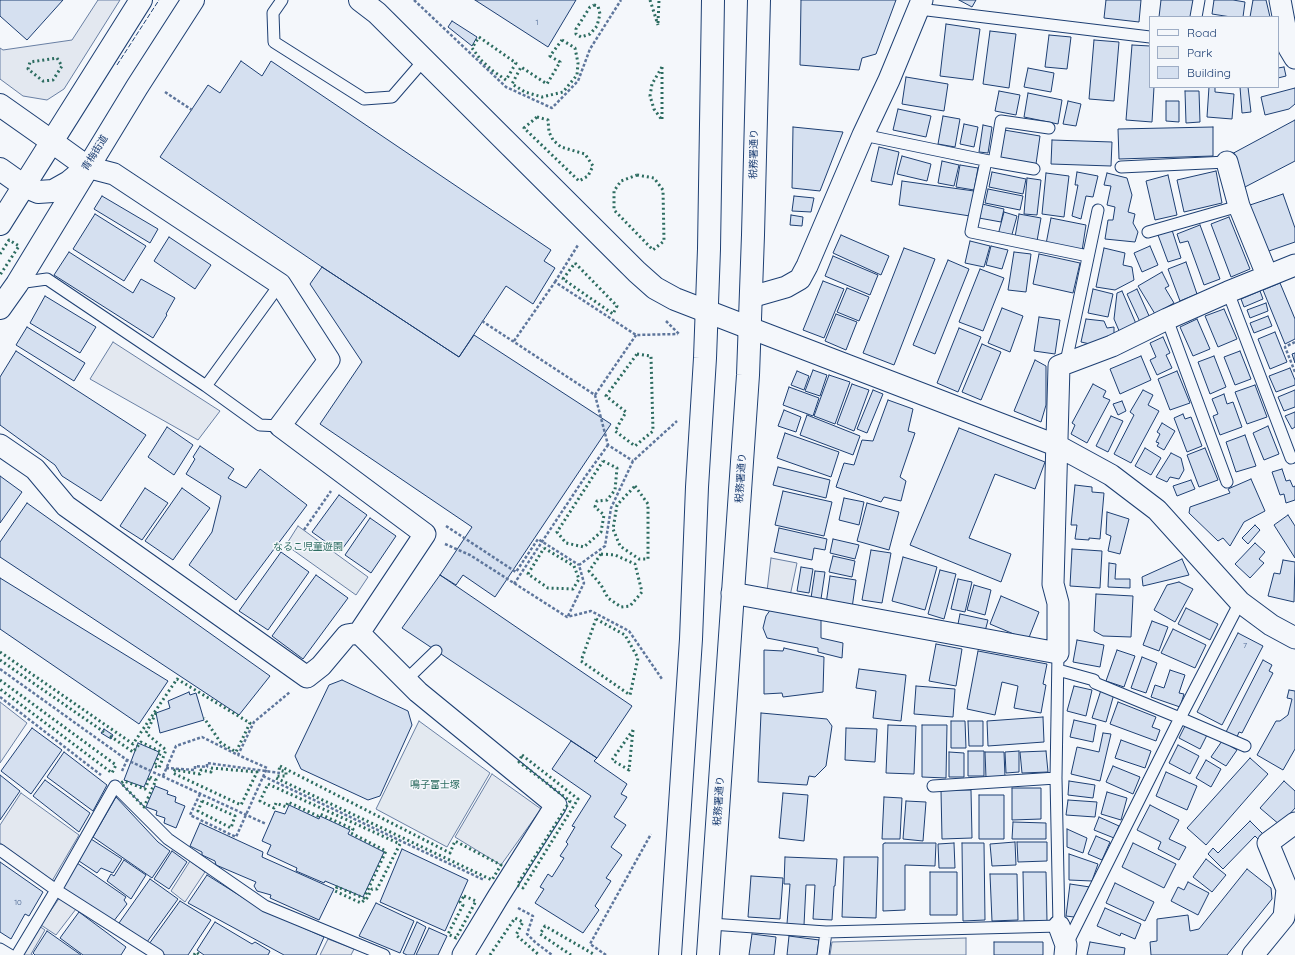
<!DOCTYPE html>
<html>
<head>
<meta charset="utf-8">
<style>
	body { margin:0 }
	#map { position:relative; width:1295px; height:955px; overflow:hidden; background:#f4f7fb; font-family:Quicksand,sans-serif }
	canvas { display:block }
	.legend { position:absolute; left:1149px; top:16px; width:130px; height:72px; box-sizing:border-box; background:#f4f7fb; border:1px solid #9eadc5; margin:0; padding:5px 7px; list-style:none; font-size:12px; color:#1d3f73 }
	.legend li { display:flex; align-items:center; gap:8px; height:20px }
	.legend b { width:20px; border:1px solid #9eadc5 }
</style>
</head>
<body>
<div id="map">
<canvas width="1295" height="955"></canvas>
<ul class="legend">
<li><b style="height:5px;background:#f4f7fb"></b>Road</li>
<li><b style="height:11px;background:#e3e9f0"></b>Park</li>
<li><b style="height:11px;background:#d5e0f0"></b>Building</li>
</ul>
</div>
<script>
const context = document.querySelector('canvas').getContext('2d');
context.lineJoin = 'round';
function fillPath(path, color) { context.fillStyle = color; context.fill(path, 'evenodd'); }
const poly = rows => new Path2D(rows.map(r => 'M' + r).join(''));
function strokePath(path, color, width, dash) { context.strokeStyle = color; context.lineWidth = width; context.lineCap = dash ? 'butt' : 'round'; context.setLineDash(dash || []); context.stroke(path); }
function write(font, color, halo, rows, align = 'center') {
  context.font = font + ' Quicksand,"Noto Sans JP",sans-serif'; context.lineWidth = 3; context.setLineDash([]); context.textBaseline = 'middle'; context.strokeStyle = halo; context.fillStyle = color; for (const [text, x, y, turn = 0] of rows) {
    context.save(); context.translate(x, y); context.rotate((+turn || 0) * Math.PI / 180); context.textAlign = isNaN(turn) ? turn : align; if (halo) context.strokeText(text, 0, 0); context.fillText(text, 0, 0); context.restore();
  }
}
const green = poly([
	[298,526,368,577,356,595,286,545,298,526],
	[419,721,490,773,447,847,376,809,419,721],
	[966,938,966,955,830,955,832,942,966,938]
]);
const parking = poly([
	[98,0,120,0,64,89,47,100,23,96,0,79,0,48,3,50,72,40,98,0],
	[113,342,220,411,198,440,90,379,113,342],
	[771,558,797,563,790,596,767,591,771,558],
	[0,702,27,723,0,763,0,702],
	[492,774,541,809,501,865,455,837,492,774],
	[21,793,79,835,52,881,0,843,0,825,21,793],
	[190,861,205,872,185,902,171,891,190,861],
	[60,897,76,909,56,935,41,925,60,897],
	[39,926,45,930,31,954,33,955,21,955,39,926],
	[328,939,354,949,351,955,320,955,328,939]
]);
const building = poly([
	[0,0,63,0,27,40,0,16,0,0],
	[475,0,576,0,548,47,475,0],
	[801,0,896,0,876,54,862,58,859,70,800,65,801,0],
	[959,0,976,0,972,7,959,0],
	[1106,0,1141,0,1139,22,1104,18,1106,0],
	[1161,0,1195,0,1192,17,1159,17,1161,0],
	[1214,0,1233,0,1245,2,1243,17,1231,17,1212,14,1214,0],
	[1253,0,1266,0,1270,17,1250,17,1253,0],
	[452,21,477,37,472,46,448,27,452,21],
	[946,24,980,29,973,80,940,76,946,24],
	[990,31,1016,34,1009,88,983,84,990,31],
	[1049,35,1071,37,1067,69,1045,67,1049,35],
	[1094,40,1119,42,1114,101,1089,99,1094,40],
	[1132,45,1150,46,1150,87,1154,87,1152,122,1126,120,1132,45],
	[241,61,262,76,271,61,551,250,544,261,555,268,533,304,506,286,459,357,322,267,160,157,208,85,220,93,241,61],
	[1284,67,1286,76,1278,78,1278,68,1284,67],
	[1028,68,1054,73,1051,92,1024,87,1028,68],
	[906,77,948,84,944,111,902,104,906,77],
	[1209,87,1215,87,1215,92,1234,94,1232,119,1207,117,1209,87],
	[1240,87,1248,87,1251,112,1242,113,1240,87],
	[1295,88,1295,104,1289,109,1265,115,1261,97,1295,88],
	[999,91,1020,95,1016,115,995,111,999,91],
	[1185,91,1199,91,1200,122,1186,123,1185,91],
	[1028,93,1062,100,1058,124,1024,117,1028,93],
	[1068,101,1081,104,1076,126,1063,124,1068,101],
	[1166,101,1179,101,1179,122,1166,121,1166,101],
	[898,109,931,116,926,137,893,130,898,109],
	[943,116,960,119,955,147,938,144,943,116],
	[1295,120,1295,161,1245,187,1228,156,1295,120],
	[964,124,978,127,974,147,960,144,964,124],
	[983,125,992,127,988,153,979,152,983,125],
	[793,127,843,132,820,191,792,188,793,127],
	[1213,127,1213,156,1119,159,1118,129,1213,127],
	[1004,130,1040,136,1036,164,1000,158,1004,130],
	[1052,140,1112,142,1111,166,1051,164,1052,140],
	[879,147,899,152,892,185,871,181,879,147],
	[902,156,931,164,927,181,897,174,902,156],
	[942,161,959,165,954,186,938,183,942,161],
	[960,165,978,168,974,190,956,187,960,165],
	[1216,171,1222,203,1184,212,1177,180,1216,171],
	[992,172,1026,179,1023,194,989,187,992,172],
	[1077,172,1098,176,1093,197,1086,196,1081,219,1072,216,1078,185,1075,185,1077,172],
	[1046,173,1069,176,1064,217,1042,214,1046,173],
	[1107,173,1127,178,1132,195,1128,212,1135,214,1133,223,1138,232,1135,242,1105,239,1108,220,1113,220,1115,207,1107,205,1111,186,1104,185,1107,173],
	[1168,175,1177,215,1155,220,1146,181,1168,175],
	[1027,178,1041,180,1037,215,1024,214,1027,178],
	[902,181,974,191,970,216,899,205,902,181],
	[988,189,1023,196,1020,210,985,203,988,189],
	[1283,194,1295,228,1295,242,1266,252,1250,205,1283,194],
	[102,196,158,229,150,243,94,209,102,196],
	[794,196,814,198,811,212,792,211,794,196],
	[982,204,1004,209,1001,222,979,218,982,204],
	[1004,212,1017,216,1011,238,998,235,1004,212],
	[95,214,146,246,124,281,73,249,95,214],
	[1019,214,1041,218,1037,241,1015,237,1019,214],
	[791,215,803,217,802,226,790,225,791,215],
	[1229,217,1250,269,1231,277,1211,224,1229,217],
	[1051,218,1086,225,1082,251,1046,244,1051,218],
	[1200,225,1220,279,1204,285,1188,241,1180,243,1177,234,1200,225],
	[1172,230,1181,258,1168,262,1158,235,1172,230],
	[841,235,889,256,881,275,833,253,841,235],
	[169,237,211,265,195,289,154,261,169,237],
	[970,241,990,246,984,267,965,263,970,241],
	[991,246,1008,250,1002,269,986,265,991,246],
	[1150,246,1158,265,1142,272,1134,253,1150,246],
	[904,248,935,259,894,365,863,353,904,248],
	[1104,248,1125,253,1123,265,1132,267,1134,280,1115,290,1096,287,1104,248],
	[69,252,133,293,141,279,175,298,166,314,167,315,153,338,54,275,69,252],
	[1014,252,1031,254,1026,292,1008,290,1014,252],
	[1039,254,1080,263,1073,293,1033,284,1039,254],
	[833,256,878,275,870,295,825,276,833,256],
	[948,260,969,269,935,354,913,345,948,260],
	[1186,262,1197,294,1180,301,1168,269,1186,262],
	[322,267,459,357,474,335,611,424,495,597,463,575,456,585,440,575,472,527,320,424,362,362,310,284,322,267],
	[980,269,1004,278,983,331,959,322,980,269],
	[1162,272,1169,286,1165,288,1174,303,1155,314,1138,286,1162,272],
	[823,281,844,289,824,338,803,330,823,281],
	[1280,283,1295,319,1295,339,1285,344,1263,290,1280,283],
	[847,288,869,297,859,321,837,312,847,288],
	[1093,289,1113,294,1108,317,1088,313,1093,289],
	[1137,289,1150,318,1140,322,1127,294,1137,289],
	[1122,291,1137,326,1120,333,1114,319,1117,293,1122,291],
	[1260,291,1263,299,1244,307,1241,299,1260,291],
	[45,296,96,327,80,353,30,323,45,296],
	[1266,303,1268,311,1250,318,1247,310,1266,303],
	[1002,308,1023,316,1010,352,988,343,1002,308],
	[1224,309,1237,339,1218,347,1205,316,1224,309],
	[836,314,857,322,846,350,825,341,836,314],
	[1268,316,1272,326,1254,333,1250,323,1268,316],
	[1039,317,1060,320,1055,354,1034,351,1039,317],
	[1086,319,1104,321,1107,328,1114,327,1114,334,1090,344,1081,342,1086,319],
	[1197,319,1210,349,1193,356,1180,327,1197,319],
	[27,327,85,363,74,381,16,345,27,327],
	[959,328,981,337,958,392,937,383,959,328],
	[1275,332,1287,362,1270,369,1258,339,1275,332],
	[1163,337,1170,353,1166,355,1172,368,1157,375,1150,360,1156,357,1150,343,1163,337],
	[982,344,1001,352,981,400,962,392,982,344],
	[16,351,146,435,101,501,62,476,55,465,0,425,0,377,16,351],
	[1240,351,1251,379,1235,385,1224,357,1240,351],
	[1295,353,1295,363,1292,354,1295,353],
	[1141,356,1151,380,1120,394,1110,369,1141,356],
	[1214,356,1226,387,1210,394,1198,362,1214,356],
	[1035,360,1046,366,1046,405,1041,422,1014,411,1035,360],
	[1290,368,1295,380,1295,385,1276,392,1269,376,1290,368],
	[813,370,827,375,820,396,805,391,813,370],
	[797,371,809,376,804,390,791,385,797,371],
	[1177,371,1190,403,1170,410,1158,379,1177,371],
	[829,375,850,382,835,424,814,416,829,375],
	[852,384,869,390,854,431,837,424,852,384],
	[1093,384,1106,391,1103,397,1110,400,1087,443,1071,434,1075,425,1072,423,1093,384],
	[1255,385,1267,417,1247,424,1235,392,1255,385],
	[789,387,819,398,813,416,783,405,789,387],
	[873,390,883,394,867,433,857,429,873,390],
	[1143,390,1153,395,1148,405,1159,411,1131,463,1114,454,1134,415,1130,412,1143,390],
	[1295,390,1295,407,1284,411,1278,397,1295,390],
	[1224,394,1227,404,1233,402,1242,427,1220,435,1213,416,1218,414,1212,399,1224,394],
	[888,400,913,409,908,431,915,433,900,477,906,481,901,501,884,497,881,502,836,487,844,463,854,465,862,440,873,441,888,400],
	[1122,401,1126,411,1118,415,1113,404,1122,401],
	[784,410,801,417,796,432,778,426,784,410],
	[1295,412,1295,427,1292,429,1285,416,1295,412],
	[1183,414,1185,419,1191,417,1202,446,1187,452,1174,418,1183,414],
	[807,415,860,436,853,455,800,435,807,415],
	[1111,416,1123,421,1108,452,1096,446,1111,416],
	[1162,423,1175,431,1164,450,1157,446,1159,443,1156,442,1160,434,1157,432,1162,423],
	[1268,426,1279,454,1264,460,1253,433,1268,426],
	[167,427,193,445,174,475,148,457,167,427],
	[959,428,1045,462,1035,489,995,474,969,538,1011,554,1001,582,910,545,959,428],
	[785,433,839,452,831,477,777,458,785,433],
	[1245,435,1256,466,1236,472,1226,442,1245,435],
	[200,446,234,469,228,478,246,488,260,469,307,505,236,600,189,565,212,532,221,496,186,474,195,459,193,457,200,446],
	[1145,448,1161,458,1151,475,1135,466,1145,448],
	[1205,448,1218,480,1199,487,1187,455,1205,448],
	[1171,453,1181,458,1184,470,1179,479,1170,477,1167,482,1156,477,1171,453],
	[778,467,830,480,826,498,773,485,778,467],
	[1282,469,1286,481,1290,480,1293,487,1295,486,1295,500,1286,503,1284,494,1280,495,1272,472,1282,469],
	[0,476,22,492,0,523,0,476],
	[1251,479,1265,511,1244,522,1230,546,1223,538,1218,541,1189,513,1190,507,1230,493,1228,489,1251,479],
	[1191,480,1195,489,1177,496,1173,486,1191,480],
	[1075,485,1092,487,1092,492,1104,493,1100,539,1089,538,1089,540,1075,539,1077,525,1071,525,1075,485],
	[145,488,168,503,142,540,120,526,145,488],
	[182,488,210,508,173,560,145,541,182,488],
	[783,491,832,502,824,536,775,525,783,491],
	[339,495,367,515,340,552,312,532,339,495],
	[844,498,864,502,859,525,839,520,844,498],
	[27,503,270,676,239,715,0,557,0,542,27,503],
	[867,503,899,512,889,550,857,541,867,503],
	[1107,512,1129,519,1120,554,1108,551,1111,536,1106,534,1107,512],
	[1288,515,1295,526,1295,558,1274,525,1288,515],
	[370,518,396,536,371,573,345,555,370,518],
	[1255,525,1260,530,1248,544,1242,538,1255,525],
	[779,528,827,539,825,550,814,548,812,560,774,552,779,528],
	[833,539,859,545,855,559,830,553,833,539],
	[1255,543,1265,552,1259,559,1264,563,1250,578,1235,564,1255,543],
	[1072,549,1102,551,1100,588,1070,586,1072,549],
	[871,550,891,553,882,603,862,600,871,550],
	[281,552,309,572,268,630,239,611,281,552],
	[833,556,855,561,852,577,829,572,833,556],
	[903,557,937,567,925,610,892,601,903,557],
	[1182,559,1189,575,1143,586,1142,577,1182,559],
	[1283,560,1295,562,1294,602,1268,596,1274,573,1280,574,1283,560],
	[1109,563,1116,564,1115,579,1130,579,1130,588,1108,587,1109,563],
	[801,567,813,569,809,593,797,591,801,567],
	[940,570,956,574,944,619,928,614,940,570],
	[815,571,825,572,821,599,811,598,815,571],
	[316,575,348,598,303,659,272,636,316,575],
	[440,575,632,706,597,758,402,628,440,575],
	[830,576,856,580,852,608,826,604,830,576],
	[0,578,168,681,139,724,0,629,0,578],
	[958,579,972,582,965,612,951,609,958,579],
	[1179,582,1193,589,1175,622,1154,610,1167,585,1179,582],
	[974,585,991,590,985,615,967,610,974,585],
	[1096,594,1133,596,1131,637,1103,636,1094,631,1096,594],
	[1001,596,1039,612,1028,640,990,624,1001,596],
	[773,606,821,617,821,638,843,643,842,658,818,652,818,648,767,638,763,628,766,616,773,606],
	[1186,608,1218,624,1210,640,1178,624,1186,608],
	[960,614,988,620,984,635,957,629,960,614],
	[1152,621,1168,627,1159,651,1143,645,1152,621],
	[1173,629,1206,645,1195,668,1161,653,1173,629],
	[1238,633,1263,646,1222,725,1197,712,1238,633],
	[1077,640,1104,645,1100,667,1073,662,1077,640],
	[936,644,962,649,956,686,929,681,936,644],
	[784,648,824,657,823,692,783,697,782,693,764,694,764,650,783,651,784,648],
	[1117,650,1135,656,1124,687,1106,681,1117,650],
	[978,651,1047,664,1043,684,1046,685,1041,713,1014,708,1018,686,1002,682,995,715,967,709,978,651],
	[1142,657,1157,663,1146,693,1131,688,1142,657],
	[1263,660,1272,665,1269,671,1273,673,1242,733,1239,732,1237,737,1226,732,1263,660],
	[859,669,906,675,901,721,873,718,876,691,856,688,859,669],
	[1170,670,1185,675,1179,693,1184,694,1180,707,1151,697,1155,685,1164,688,1170,670],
	[342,680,408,711,412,725,380,796,368,800,301,769,295,756,329,685,342,680],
	[916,686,955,689,953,717,914,714,916,686],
	[1074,686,1092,690,1086,716,1067,711,1074,686],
	[1101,690,1114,694,1106,722,1092,718,1101,690],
	[1289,690,1295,691,1295,749,1283,770,1257,755,1276,721,1280,721,1288,715,1292,699,1287,698,1289,690],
	[189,692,190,695,196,693,204,720,160,733,156,713,170,708,168,701,189,692],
	[1118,702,1156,717,1152,727,1160,730,1156,741,1110,724,1118,702],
	[761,713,827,719,832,726,826,766,815,777,809,776,807,785,758,782,761,713],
	[1043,717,1044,742,988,746,987,721,1043,717],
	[1074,720,1096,725,1093,742,1070,737,1074,720],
	[951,721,965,721,966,748,951,748,951,721],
	[968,721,983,721,983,746,969,746,968,721],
	[1186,724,1207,735,1200,749,1179,738,1186,724],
	[888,725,916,726,914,774,886,773,888,725],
	[922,725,947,725,946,778,922,777,922,725],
	[32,728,62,750,31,794,1,771,32,728],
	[846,728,877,729,875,762,845,760,846,728],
	[104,729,113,735,111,739,101,733,104,729],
	[1103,733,1111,734,1100,781,1071,774,1077,747,1099,752,1103,733],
	[1121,740,1151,751,1145,768,1115,758,1121,740],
	[571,741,597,758,594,761,627,784,621,794,627,797,614,817,626,825,611,847,622,855,606,878,611,881,595,906,599,910,583,933,535,903,544,889,540,887,548,874,552,877,564,858,560,856,568,844,566,842,575,827,572,826,591,796,552,769,571,741],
	[1222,741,1237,750,1226,766,1211,757,1222,741],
	[138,743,159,752,144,787,124,780,138,743],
	[1178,745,1199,756,1190,774,1169,763,1178,745],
	[968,751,984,751,984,776,968,776,968,751],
	[1019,751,1019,772,1006,773,1005,752,1019,751],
	[1046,751,1048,772,1022,773,1020,752,1046,751],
	[64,752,107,785,93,811,47,777,64,752],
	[949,752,964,753,964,777,949,777,949,752],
	[985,752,1004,752,1005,777,986,778,985,752],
	[1250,758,1268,774,1206,845,1187,828,1250,758],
	[1206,760,1221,769,1211,787,1196,778,1206,760],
	[1113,766,1140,777,1133,794,1106,782,1113,766],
	[1166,772,1197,786,1187,810,1156,796,1166,772],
	[0,775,20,791,0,820,0,775],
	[45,780,90,813,79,832,33,796,45,780],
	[1069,781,1095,785,1093,798,1068,795,1069,781],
	[1284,781,1295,791,1295,808,1280,825,1260,808,1284,781],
	[155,786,168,791,167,794,176,797,175,802,185,806,176,828,164,823,165,818,156,815,157,811,146,807,155,786],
	[1012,788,1041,788,1041,819,1012,820,1012,788],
	[941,790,971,790,972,838,942,839,941,790],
	[1107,792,1127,798,1121,820,1101,814,1107,792],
	[783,793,808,795,804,841,779,838,783,793],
	[979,795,1004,795,1004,839,979,839,979,795],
	[116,797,158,842,170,851,152,878,93,837,116,797],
	[884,797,902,798,900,839,882,839,884,797],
	[1068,800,1097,802,1095,817,1066,815,1068,800],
	[906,801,926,802,923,841,903,839,906,801],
	[289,805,319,819,320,816,350,830,348,834,384,852,363,897,325,881,324,883,296,871,297,868,267,854,271,845,262,841,275,811,285,814,289,805],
	[1150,805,1179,820,1169,839,1186,847,1179,860,1158,849,1161,842,1137,830,1150,805],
	[1099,817,1119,826,1114,838,1094,830,1099,817],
	[1250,821,1263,834,1258,839,1255,836,1223,869,1208,854,1213,848,1218,853,1250,821],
	[1013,822,1046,823,1046,839,1012,839,1013,822],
	[200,823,263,852,262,857,334,889,319,920,270,898,271,895,257,891,254,886,256,882,216,865,215,861,202,855,202,852,190,846,200,823],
	[1067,829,1087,838,1083,853,1067,847,1067,829],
	[1096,836,1110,842,1102,860,1088,854,1096,836],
	[91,839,122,859,113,873,101,868,97,873,79,861,91,839],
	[1015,842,1016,865,992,866,990,844,1015,842],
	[1017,842,1047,842,1047,861,1018,862,1017,842],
	[885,843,936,843,935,866,905,865,905,910,883,911,883,844,885,843],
	[954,843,955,868,939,868,938,844,954,843],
	[962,843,984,843,985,920,963,921,962,843],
	[1133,843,1176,864,1164,888,1122,867,1133,843],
	[402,849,468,880,445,931,380,902,402,849],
	[172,851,187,862,169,889,154,879,172,851],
	[1069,854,1098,864,1092,881,1069,880,1069,854],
	[785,857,837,859,835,886,834,886,832,920,813,919,815,885,806,885,804,925,787,924,790,884,784,884,785,857],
	[844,857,878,857,876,918,842,917,844,857],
	[1206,859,1226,875,1212,892,1193,877,1206,859],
	[124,860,146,875,131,899,107,881,111,874,114,876,124,860],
	[0,862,43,892,29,916,25,914,11,939,0,932,0,862],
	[77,863,126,897,124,900,127,904,113,922,63,888,77,863],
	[1247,869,1271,888,1272,899,1227,955,1151,955,1150,942,1157,941,1157,919,1188,915,1190,931,1199,929,1247,869],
	[930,872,957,872,957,915,930,915,930,872],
	[1023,872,1046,872,1047,921,1024,921,1023,872],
	[990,874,1017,874,1018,920,992,921,990,874],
	[207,875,261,909,324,937,316,955,284,955,188,903,207,875],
	[751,876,783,878,780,919,748,917,751,876],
	[150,879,178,899,147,942,119,923,150,879],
	[1188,882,1209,893,1198,915,1171,901,1178,887,1184,890,1188,882],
	[1115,883,1154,902,1145,921,1106,903,1115,883],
	[1070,884,1090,887,1074,917,1066,916,1070,884],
	[180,901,211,920,188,955,165,955,149,944,180,901],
	[376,903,414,921,400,953,359,936,376,903],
	[1105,908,1141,924,1135,939,1121,933,1120,936,1097,926,1105,908],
	[79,912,126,947,121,955,83,955,60,938,79,912],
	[215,922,252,944,255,942,270,951,268,955,204,955,197,950,215,922],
	[417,922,426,927,414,955,407,955,403,953,417,922],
	[429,928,447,936,438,955,416,955,429,928],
	[47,931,81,955,35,955,33,953,47,931],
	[752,934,776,937,774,955,749,955,752,934],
	[789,936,819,940,817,955,787,955,789,936],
	[994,942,1043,942,1043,955,994,955,994,942],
	[1090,942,1125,948,1124,955,1087,955,1090,942]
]);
const path = poly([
	[414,0,506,87,552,108,578,81,590,49,621,0],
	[165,92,192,110],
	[555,282,578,245],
	[482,321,595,395,608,445,633,461],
	[666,321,679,334],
	[514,341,555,282,636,335,678,334],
	[1295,342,1285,347,1295,372],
	[595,395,636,335],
	[446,526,516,572,538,539,579,565],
	[304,530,331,491],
	[445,544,470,555,567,617,591,611,629,631,662,679],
	[514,584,585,477,608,445],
	[568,616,584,583,579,565,605,546,611,508,633,461,677,421],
	[0,669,127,760,266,824],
	[0,697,101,775],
	[166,768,195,770,195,766,207,767,207,763,280,773],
	[122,771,127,760],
	[163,776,176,746,202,737,238,755,254,722,290,692],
	[263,776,484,880],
	[200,794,190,815,236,837,267,768,238,755],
	[518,908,533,916,527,934,535,942,552,955],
	[606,955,590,944,651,834]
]);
const service = poly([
	[282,0,273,13,274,42,364,99,392,97,424,60],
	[919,9,1150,37],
	[1196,17,1199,0],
	[863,135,994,162,1001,121,1049,128],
	[986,161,971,232,1088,256],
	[994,162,1034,169],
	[1121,167,1227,162],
	[1148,232,1239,206],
	[18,283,47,279,206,386,260,425,280,426],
	[1228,292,1291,458],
	[1167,319,1227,482],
	[1066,362,1098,210],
	[206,386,280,284],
	[1058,670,1094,680,1095,683,1180,718,1245,746],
	[406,680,436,651],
	[933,786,1056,778],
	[0,850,56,890,158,955],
	[711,924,826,932,1059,926,1056,778,1058,653],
	[1067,944,1180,718,1240,602],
	[0,949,10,955],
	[17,955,56,890,115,786,168,839,265,906,384,955],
	[823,955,826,932]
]);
const minor = poly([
	[1280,0,1289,48,1295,58],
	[1227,162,1239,206,1267,275],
	[751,297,786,287,800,279,807,266,863,135,889,80,922,0],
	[750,328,1058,446,1111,475,1157,510,1240,602,1271,625,1295,638],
	[0,445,35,469,66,506,307,677,321,666,347,635,359,633,425,534,280,426,329,360,280,284,114,174,87,167],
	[732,593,1058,653,1058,603,1053,584,1059,366,1112,346,1167,319,1228,292,1295,265],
	[359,633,418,692,556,805,498,897,463,955],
	[1059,926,1066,945,1065,955],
	[1253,955,1284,917,1287,889,1268,843,1295,823]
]);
const tertiary = poly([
	[360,0,377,13,637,272,655,288,675,299,750,328]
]);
const secondary = poly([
	[0,105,51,141],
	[0,169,24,186,38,192,53,191,69,182,87,167]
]);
const primary = poly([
	[51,141,87,167],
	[0,224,141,0],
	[0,308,17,284,137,87,193,0],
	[670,955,691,639,697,487,705,358,709,249,713,0],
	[708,955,748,375,753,235,759,0]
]);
const hedge = poly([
	[650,0,658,25],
	[594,5,598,6,600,14,597,26,590,34,581,37,576,34,576,29,590,7,594,5],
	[658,23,659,0],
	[479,37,516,63,506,80,493,71,481,60,472,48,479,37],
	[562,40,575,48,578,63,577,75,563,92,542,97,525,92,512,84,521,67,547,84,560,62,550,56,562,40],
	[57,58,62,66,53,80,43,81,28,69,30,62,57,58],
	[662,67,662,120,654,109,650,96,652,84,662,67],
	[537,117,548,120,549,132,553,140,561,147,585,154,593,166,588,176,579,181,524,128,537,117],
	[637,175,654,178,663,190,664,241,653,250,614,210,614,191,621,181,637,175],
	[0,254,9,240,19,246,0,275],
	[575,263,617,306,613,314,563,279,575,263],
	[637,354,651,356,653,431,635,446,615,431,626,412,606,396,637,354],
	[603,461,617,468,615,490,607,500,597,501,595,507,604,515,601,532,584,547,566,543,557,532,603,461],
	[635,486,648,504,648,559,639,559,620,546,613,529,617,505,635,486],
	[544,548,574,566,579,579,573,589,548,588,528,574,544,548],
	[601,554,615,555,635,564,642,592,630,606,621,607,608,598,601,585,589,571,601,554],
	[596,619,625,635,638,658,630,695,581,661,596,619],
	[0,652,133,744,177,679,250,723,236,752,221,743,204,718],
	[0,660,104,732],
	[0,680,116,765,112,773,0,689],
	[633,730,629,770,612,760,633,730],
	[110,736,133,752,141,742,161,752,154,766,159,768,166,750,146,733,156,713,157,713],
	[522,755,578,799,523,888,517,885,570,801,519,762,522,755],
	[280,766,450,853,455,841,501,865,492,880,276,778,277,776,286,776,286,772,279,770,280,766],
	[211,768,257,772,241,805,173,773,175,770,200,774,201,770,211,772,211,768],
	[150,777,156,780,144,807,121,783,124,781,145,789,150,777],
	[268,784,400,844,377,889,372,889,367,898,361,903,335,891,337,887,364,898,386,851,351,833,353,829,320,814,318,816,288,802,286,807,276,803,274,808,260,801,268,784],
	[202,801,235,816,231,828,198,811,202,801],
	[464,896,476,901,456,938,448,934,463,905,460,902,464,896],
	[194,955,196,952,200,955],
	[490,955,515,918,523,922,516,935,539,955],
	[571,955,540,934,545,926,595,955]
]);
const fence = poly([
	[117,65,159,0]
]);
const numberNames = [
	["1",537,23],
	["7",1245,646],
	["10",18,903]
];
const streetNames = [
	["青梅街道",95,153,-58],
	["税務署通り",754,154,-89],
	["税務署通り",741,478,-86],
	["税務署通り",719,801,-86]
];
const parkNames = [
	["なるこ児童遊園",308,547],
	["鳴子富士塚",435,785]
];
fillPath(green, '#e3e9f0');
strokePath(green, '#687fa3', 1);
fillPath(parking, '#e3e8f0');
strokePath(parking, '#687fa3', 1);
fillPath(building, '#d5e0f0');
strokePath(building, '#1d3f73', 1);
strokePath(service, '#1d3f73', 13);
strokePath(minor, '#1d3f73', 23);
strokePath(tertiary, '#1d3f73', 24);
strokePath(secondary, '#1d3f73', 24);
strokePath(primary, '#1d3f73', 24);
strokePath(path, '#5e769c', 2.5, [3, 2]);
strokePath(service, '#f4f7fb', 11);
strokePath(minor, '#f4f7fb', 21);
strokePath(tertiary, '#f4f7fb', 22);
strokePath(secondary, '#f4f7fb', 22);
strokePath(primary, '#f4f7fb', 22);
strokePath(hedge, '#2c6c60', 3, [2, 3]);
strokePath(fence, '#1d3f73', 1, [5, 2]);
write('8px', '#4b6792', null, numberNames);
write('10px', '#1d3f73', '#f4f7fb', streetNames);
write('10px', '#2c6c60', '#f4f7fb', parkNames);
</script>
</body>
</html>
